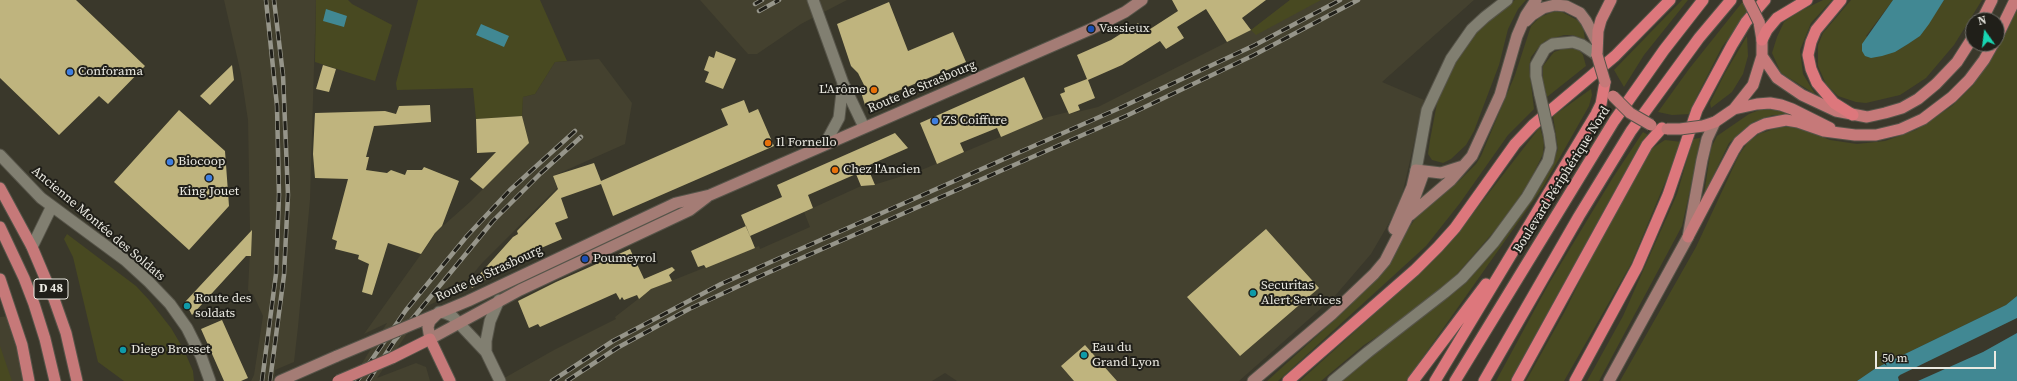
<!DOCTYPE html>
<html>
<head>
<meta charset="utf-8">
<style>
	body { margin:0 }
	#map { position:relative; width:2017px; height:381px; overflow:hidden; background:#3a382b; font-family:"Source Serif 4",serif }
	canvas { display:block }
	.north { position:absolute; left:1965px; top:12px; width:40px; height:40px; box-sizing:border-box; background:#201f19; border:1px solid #717069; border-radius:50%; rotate:346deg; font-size:11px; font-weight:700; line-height:16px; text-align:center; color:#ebeae2 }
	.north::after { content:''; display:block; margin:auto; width:14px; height:18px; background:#18d5b2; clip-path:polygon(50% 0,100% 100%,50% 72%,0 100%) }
	.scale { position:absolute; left:1875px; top:351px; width:121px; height:18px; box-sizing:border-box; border:2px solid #ebeae2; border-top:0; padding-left:5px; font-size:12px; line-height:14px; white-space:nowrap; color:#ebeae2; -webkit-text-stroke:3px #201f19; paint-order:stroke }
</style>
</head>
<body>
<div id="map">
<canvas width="2017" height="381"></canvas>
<div class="north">N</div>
<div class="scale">50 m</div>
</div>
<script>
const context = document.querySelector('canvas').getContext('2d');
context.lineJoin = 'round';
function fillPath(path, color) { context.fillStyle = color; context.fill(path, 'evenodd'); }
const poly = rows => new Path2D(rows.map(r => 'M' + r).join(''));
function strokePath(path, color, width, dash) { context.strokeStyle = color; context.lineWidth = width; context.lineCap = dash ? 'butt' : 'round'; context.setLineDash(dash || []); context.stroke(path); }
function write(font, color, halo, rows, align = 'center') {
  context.font = font + ' "Source Serif 4",serif'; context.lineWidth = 4; context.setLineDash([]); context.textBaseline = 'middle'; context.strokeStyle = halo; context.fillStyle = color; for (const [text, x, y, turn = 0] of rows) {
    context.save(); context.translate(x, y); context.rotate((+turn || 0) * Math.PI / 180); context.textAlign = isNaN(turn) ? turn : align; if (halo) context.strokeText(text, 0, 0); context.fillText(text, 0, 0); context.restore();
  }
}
const built = poly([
	[224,0,316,0,310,200,298,327,294,362,275,370,274,381,251,381,254,375,263,316,253,294,251,294,248,290,251,231,250,231,248,120,241,74],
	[700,0,847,0,801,24,757,54,748,54],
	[1290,0,1474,0,1382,82,1424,100,1400,204,1371,254,1334,297,1239,381,957,381,945,373,932,381,499,381,554,350,616,319,615,317,651,289,759,246,760,249,810,227,804,212,861,186,870,186,919,171,1048,117,1068,112,1069,114,1098,107,1251,30],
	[599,59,632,103,625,144,553,176,557,188,482,263,463,286,464,289,425,307,377,378,416,363,426,367,430,381,351,381,387,323,364,334,434,236,435,233,471,201,529,143,522,116,523,97,535,94,555,62],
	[10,316,24,381,0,381,0,317]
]);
const green = poly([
	[316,0,348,0,352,4,392,25,375,81,315,62],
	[418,0,540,0,567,61,555,62,535,94,523,97,522,116,476,119,473,88,397,90,396,83],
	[1290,0,1321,0,1256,35,1251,30],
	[1515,0,1526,0,1518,9,1508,29,1499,65,1474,131,1466,145,1451,159,1443,163,1432,160,1428,154,1430,140,1438,98,1456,58,1481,26],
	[1682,0,1688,0,1644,55,1624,87,1614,70],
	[1744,0,1756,0,1722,47,1697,96,1690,114,1672,115,1658,112,1689,69],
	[1823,0,1832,0,1811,23,1800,50,1803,74,1815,94,1781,73,1772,53,1777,37,1784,22,1796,13],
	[1851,0,1893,0,1866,36,1895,52,1920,36,1944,0,1982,0,1954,45,1926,78,1900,95,1866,103,1856,102,1838,96,1826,84,1818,66,1818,45,1823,33],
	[2017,9,2017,296,2006,305,1876,368,1857,381,1620,381,1696,247,1739,155,1748,142,1759,134,1780,127,1798,127,1830,140,1857,144,1885,141,1916,130,1952,106,1973,85,1996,51],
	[1555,11,1562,12,1577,20,1583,26,1585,40,1573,35,1564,35,1545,41,1538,48,1531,57,1529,67,1534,109,1508,135,1460,203,1426,246,1278,381,1267,381,1350,306,1377,274,1420,212,1437,196,1458,182,1476,164,1481,156,1515,75,1531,26,1540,17],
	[1747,36,1748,56,1743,74,1732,92,1711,108,1710,103,1725,73],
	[1566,48,1575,49,1580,51,1583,55,1586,66,1547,97,1543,83,1543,66,1554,52],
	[1591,89,1592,95,1589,106,1543,187,1406,381,1340,381,1417,320,1524,210,1547,174,1558,149,1553,116],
	[1762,109,1777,109,1808,120,1791,115,1773,115,1753,122,1729,143,1704,195,1711,148,1717,136,1749,114],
	[1540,127,1544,142,1543,154,1528,185,1504,220,1457,274,1433,297,1410,315,1364,345,1321,381,1300,381,1432,262,1464,225],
	[1643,132,1648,135,1640,145,1510,381,1496,381,1548,285,1612,179],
	[1700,138,1697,159,1682,226,1599,381,1587,381,1623,316,1677,194,1693,139],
	[1665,140,1682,142,1631,264,1564,381,1526,381,1565,311,1595,250,1648,151],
	[67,234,136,286,149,300,171,328,184,350,193,371,194,381,124,381,98,362,73,257,64,239],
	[0,346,12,381,0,381]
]);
const water = poly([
	[1893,0,1944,0,1929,24,1920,36,1908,44,1895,52,1882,56,1871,58,1865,56,1862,51,1862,44],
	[326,9,347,16,344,27,323,21],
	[481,24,509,36,504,47,476,35],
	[2017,296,2017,318,1900,375,1898,377,1899,381,1857,381,1876,368,2006,305],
	[2017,333,2017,381,1918,381,1983,352]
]);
const building = poly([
	[0,0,76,0,145,66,108,104,99,96,59,135,0,78],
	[1172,0,1266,0,1242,18,1251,30,1227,42,1206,9,1177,27,1184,38,1166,49,1160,41,1122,65,1088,80,1095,98,1078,105,1080,110,1069,114,1060,94,1065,92,1064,88,1087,79,1077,55,1111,40,1138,23,1144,33,1178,11],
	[889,2,908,51,953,32,966,62,865,105,860,89,865,87,858,73,851,66,837,24],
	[716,51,736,59,723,89,705,82,709,72,704,70,709,56,714,58],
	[232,65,234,80,210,105,200,96],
	[323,65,336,69,329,92,316,89],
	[1024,77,1043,119,1001,137,997,128,960,143,964,152,937,164,920,123],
	[744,100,749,113,758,109,774,146,613,216,601,184,561,198,568,218,555,223,562,239,525,255,472,288,470,285,513,237,518,234,517,231,558,189,553,176,594,163,601,181,728,125,721,109],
	[430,105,431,122,374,126,366,157,369,157,366,170,387,173,391,170,405,175,407,170,422,170,424,167,459,181,442,226,435,233,421,254,388,243,372,295,362,292,369,264,358,259,359,255,335,249,337,241,332,239,348,179,315,178,313,154,315,113,385,111,396,114,399,106],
	[179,110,225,151,229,206,189,250,114,182],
	[522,116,529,143,483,189,470,179,496,152,477,153,476,119],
	[895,133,908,148,867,166,875,185,861,186,856,174,808,195,813,208,750,236,741,215,782,197,777,185],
	[746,226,755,248,706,268,704,265,698,267,691,251],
	[1266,229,1319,288,1240,356,1187,297],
	[252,230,251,256,246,256,192,315,185,302],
	[630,249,644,279,672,267,675,270,669,275,672,281,651,289,639,299,637,295,624,300,622,297,620,300,616,293,540,327,538,324,529,328,518,301,556,282],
	[222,320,248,378,241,381,224,381,201,329],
	[1085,345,1117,381,1074,381,1061,366]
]);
const minor = poly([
	[813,0,843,83,864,127],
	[1540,95,1536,76,1536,65,1545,49,1553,44,1573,42,1582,45,1597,55],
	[825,144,839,118,843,83],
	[0,155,41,198,125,260,149,282,170,304,187,328,201,356,210,381],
	[1416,170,1427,110,1451,59,1472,29,1485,17,1507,0],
	[32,247,52,206],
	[499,300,490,321,486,341,486,352,500,381],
	[439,312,445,313,452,316,486,352],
	[1333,381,1368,352,1444,293,1462,278,1494,242,1527,197,1548,161,1551,148,1549,134]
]);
const secondary = poly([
	[1526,21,1532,15,1543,8,1555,5,1566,6,1580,13,1586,21,1597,42],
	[1410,215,1451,180,1472,156,1500,95,1517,36,1526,15,1536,0],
	[1394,229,1412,187,1416,170,1441,173,1463,166],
	[437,314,430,321,428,327,430,339,520,290,690,210,707,197],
	[418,322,468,301,676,203,710,195,1091,29,1125,12,1142,0],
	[280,381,337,356],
	[1253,381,1332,314,1374,274,1385,261,1408,216,1424,172],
	[1609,381,1688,237,1702,160,1707,139,1715,122]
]);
const primary = poly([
	[1982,20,1992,0],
	[1997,37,2015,0],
	[1597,55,1598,31,1601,20,1611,0],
	[1762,56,1777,78,1802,95,1836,111,1867,117,1885,113,1902,108,1918,99,1936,84,1957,62,1973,37],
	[1734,109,1757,104,1770,103,1781,105,1792,109,1830,128],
	[1703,126,1715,122,1734,109,1753,85,1762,56,1762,40,1759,22],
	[0,188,32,247,54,299,66,333,77,381],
	[0,227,24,278,34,304,45,339,55,381],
	[1688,237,1734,150,1739,142,1754,129,1765,124,1786,120,1798,122,1824,131,1855,135,1876,135,1901,129,1923,119,1952,97,1969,80,1984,60,1993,44],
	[0,279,22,345,29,381],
	[392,358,430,339,450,381]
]);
const trunk = poly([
	[1841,0,1816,30,1811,42,1808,55,1811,69,1817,83,1834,103,1853,115],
	[1762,40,1767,30,1777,18,1807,0],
	[1288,381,1415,270,1438,247,1455,228,1515,144,1533,125,1615,56,1670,0],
	[1413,381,1486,284],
	[1435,381,1596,114,1601,104,1605,82],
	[1455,381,1614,121,1664,50,1703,0],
	[1484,381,1579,216,1631,131,1699,38,1731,0],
	[1517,381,1647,145,1662,128],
	[1575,381,1637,267,1668,195,1697,110,1732,45,1746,22,1765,0]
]);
const rail = poly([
	[755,4,762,0],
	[759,11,779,0],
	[262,381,276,274,279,195,277,106,266,0],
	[270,381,284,275,288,195,283,75,274,0],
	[357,381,406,310,467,236,510,190,575,131],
	[368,381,395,340,493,221,541,173,581,137],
	[552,381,613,341,721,284,1122,107,1255,45,1340,0],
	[567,381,617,348,689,309,765,274,1126,116,1254,55,1358,0]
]);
const minorBridge = poly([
	[1540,95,1549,134]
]);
const secondaryBridge = poly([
	[337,356,418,322]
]);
const primaryBridge = poly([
	[1748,0,1759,22],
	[1597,55,1605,82],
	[1613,96,1630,113,1651,125],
	[1667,129,1680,129,1703,126],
	[338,381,392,358]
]);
const markers = [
	[1091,29,4,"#1a4fb4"],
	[70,72,4,"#3f7fe0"],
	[874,90,4,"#e8710a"],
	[935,121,4,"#3f7fe0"],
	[768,143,4,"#e8710a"],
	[170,162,4,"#3f7fe0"],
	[835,170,4,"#e8710a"],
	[209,178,4,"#3f7fe0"],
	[585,259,4,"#1a4fb4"],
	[1253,293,4,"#0f9aa8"],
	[187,306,4,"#0f9aa8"],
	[123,350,4,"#0f9aa8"],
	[1084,355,4,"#0f9aa8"]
];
const shields = [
	[51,289,34]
];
const shieldNames = [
	["D 48",51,289]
];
const poiNames = [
	["Vassieux",1099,29],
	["Conforama",78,72],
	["L'Arôme",866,90,"right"],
	["ZS Coiffure",943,121],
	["Il Fornello",776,143],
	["Biocoop",178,162],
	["Chez l'Ancien",843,170],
	["King Jouet",209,192,"center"],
	["Poumeyrol",593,259],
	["Securitas",1261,286],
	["Alert Services",1261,301],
	["Route des",195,299],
	["soldats",195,314],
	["Eau du",1092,348],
	["Grand Lyon",1092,363],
	["Diego Brosset",131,350]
];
const streetNames = [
	["Route de Strasbourg",922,87,-23],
	["Boulevard Périphérique Nord",1562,180,-58],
	["Ancienne Montée des Soldats",98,224,40],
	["Route de Strasbourg",489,274,-25]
];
fillPath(built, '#44412f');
fillPath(green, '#484921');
fillPath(water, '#418893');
fillPath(building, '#bfb47e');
strokePath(minor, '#565449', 13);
strokePath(secondary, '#565449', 13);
strokePath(primary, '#565449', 13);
strokePath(trunk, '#565449', 13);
strokePath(minor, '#817f71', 11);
strokePath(secondary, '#a47c75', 11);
strokePath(primary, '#c67979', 11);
strokePath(trunk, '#dd777c', 11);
strokePath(rail, '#96958a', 4.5);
strokePath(rail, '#201f19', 3, [9]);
strokePath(minorBridge, '#565449', 13, []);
strokePath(secondaryBridge, '#565449', 13, []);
strokePath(primaryBridge, '#565449', 13, []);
strokePath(minorBridge, '#817f71', 11);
strokePath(secondaryBridge, '#a47c75', 11);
strokePath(primaryBridge, '#c67979', 11);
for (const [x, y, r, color] of markers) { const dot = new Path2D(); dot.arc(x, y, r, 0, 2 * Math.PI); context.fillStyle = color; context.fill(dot); strokePath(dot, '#201f19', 1.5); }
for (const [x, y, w] of shields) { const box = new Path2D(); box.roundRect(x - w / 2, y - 10, w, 20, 3); context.fillStyle = '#201f19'; context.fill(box); strokePath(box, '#ebeae2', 1); }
write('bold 12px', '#ebeae2', null, shieldNames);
write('13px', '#ebeae2', '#201f19', poiNames, 'left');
write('13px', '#ebeae2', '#201f19', streetNames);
</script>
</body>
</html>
